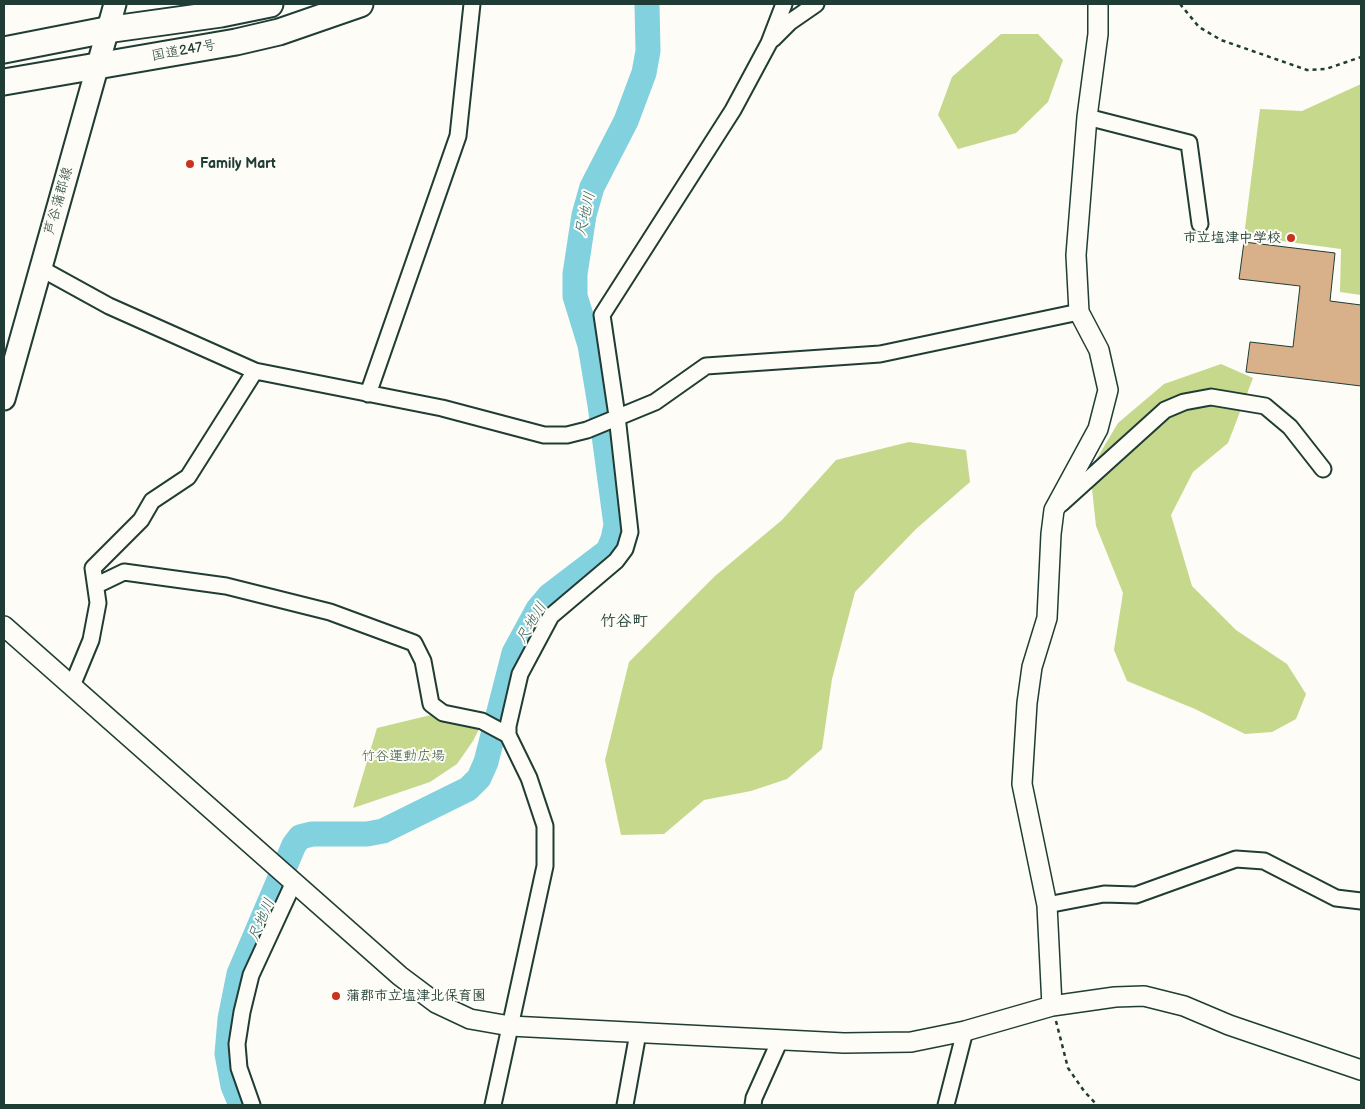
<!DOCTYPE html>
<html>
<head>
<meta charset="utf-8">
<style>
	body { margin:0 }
	#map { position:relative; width:1365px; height:1109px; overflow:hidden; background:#fdfcf7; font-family:"Balsamiq Sans",sans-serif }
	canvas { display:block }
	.frame { position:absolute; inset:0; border:5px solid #1f3d34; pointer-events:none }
</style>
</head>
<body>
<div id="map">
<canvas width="1365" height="1109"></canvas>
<div class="frame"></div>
</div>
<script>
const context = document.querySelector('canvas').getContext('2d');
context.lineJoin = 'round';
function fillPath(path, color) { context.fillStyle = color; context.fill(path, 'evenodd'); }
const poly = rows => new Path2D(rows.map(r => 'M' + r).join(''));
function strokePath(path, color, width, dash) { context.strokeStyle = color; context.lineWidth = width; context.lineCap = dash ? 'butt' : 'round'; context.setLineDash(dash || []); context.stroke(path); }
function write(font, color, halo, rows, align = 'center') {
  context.font = font + ' "Balsamiq Sans","Klee One",sans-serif'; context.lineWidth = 4; context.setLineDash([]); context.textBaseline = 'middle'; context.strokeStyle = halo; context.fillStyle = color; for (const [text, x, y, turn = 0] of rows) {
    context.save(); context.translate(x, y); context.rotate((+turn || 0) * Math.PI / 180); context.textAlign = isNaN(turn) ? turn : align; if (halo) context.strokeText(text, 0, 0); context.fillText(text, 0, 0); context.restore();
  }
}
const green = poly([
	[1001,34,1038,34,1063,60,1048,102,1016,133,958,149,938,115,952,77],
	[1361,84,1361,295,1340,292,1341,249,1244,236,1260,109,1302,111],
	[1221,364,1253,378,1228,443,1193,472,1171,515,1192,586,1236,630,1287,664,1306,694,1296,719,1272,732,1245,734,1195,709,1127,681,1114,650,1123,593,1096,526,1090,470,1118,423,1164,384],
	[909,442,966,450,970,482,916,529,855,592,832,679,822,749,787,779,751,791,704,800,664,834,621,835,605,760,629,662,715,576,782,520,836,460],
	[439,713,481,725,473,741,457,764,430,782,353,808,377,728]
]);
const river = poly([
	[241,1105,233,1086,227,1054,230,1019,239,974,294,845,300,837,312,834,367,834,383,831,468,789,479,778,486,762,514,653,538,609,549,596,608,551,613,539,616,525,600,405,590,345,575,296,575,274,584,215,592,187,626,121,644,73,648,51,647,4]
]);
const building = poly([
	[1244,242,1335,253,1330,301,1361,305,1361,386,1246,372,1250,342,1293,347,1300,286,1239,279,1244,242]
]);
const path = poly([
	[1180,4,1199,27,1221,40,1307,70,1326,69,1361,57],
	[1056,1021,1068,1068,1084,1091,1097,1105]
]);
const minor = poly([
	[773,39,790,22,816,4],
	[1087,117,1189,143,1200,224],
	[40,268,109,306,255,371,442,408,544,435,567,435,587,430,655,402,706,366,880,354,1079,312],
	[368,394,458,136,472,4],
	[1061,504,1165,410,1184,402,1211,397,1265,406,1290,427,1323,469],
	[97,585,124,572,226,586,330,612,414,643,423,661,431,704,443,713,482,721,508,735],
	[72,686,91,640,98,603,93,568,141,520,152,501,188,477,255,371],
	[1047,905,1104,894,1136,895,1236,859,1264,861,1336,898,1361,901],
	[252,1105,239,1068,237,1044,242,1012,251,975,294,882],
	[493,1105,545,866,545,826,529,778,508,735,508,726,520,674,551,616,616,561,625,549,630,532,617,416,602,315,733,110,769,43,784,4],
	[625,1105,638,1033],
	[753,1105,754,1098,780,1040],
	[946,1105,965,1031]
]);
const tertiary = poly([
	[4,626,400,976,436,1003,470,1019,510,1026,844,1043,911,1042,965,1031,1052,1006,1115,997,1144,996,1184,1006,1229,1025,1361,1070],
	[1052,1006,1047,905,1022,784,1027,703,1032,667,1047,618,1051,534,1054,510,1098,429,1108,390,1099,350,1079,312,1076,255,1087,117,1098,34,1098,4]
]);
const secondary = poly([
	[4,399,115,4]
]);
const trunk = poly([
	[4,50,106,30,221,14,270,4],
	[4,82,236,42,279,32,360,4]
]);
const markers = [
	[190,164,5,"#c8321e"],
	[1291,238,5,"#c8321e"],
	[336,996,5,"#c8321e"]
];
const streetNames = [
	["国道247号",184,51,-10],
	["芦谷蒲郡線",59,201,-74]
];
const poiNames = [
	["Family Mart",200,164],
	["市立塩津中学校",1281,238,"right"],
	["蒲郡市立塩津北保育園",346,996]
];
const parkNames = [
	["竹谷運動広場",403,756]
];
const waterNames = [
	["尺地川",586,214,-77],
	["尺地川",532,623,-59],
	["尺地川",262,920,-67]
];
const quarterNames = [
	["竹谷町",624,622]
];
fillPath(green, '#c6d88c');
strokePath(river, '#82d1df', 25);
fillPath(building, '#d8b089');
strokePath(building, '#1f3d34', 1);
strokePath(minor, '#1f3d34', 19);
strokePath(tertiary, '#1f3d34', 22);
strokePath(secondary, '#1f3d34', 25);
strokePath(trunk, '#1f3d34', 29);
strokePath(path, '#1f3d34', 2.5, [4, 4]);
strokePath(minor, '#fdfcf7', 15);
strokePath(tertiary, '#fdfcf7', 19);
strokePath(secondary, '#fdfcf7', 21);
strokePath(trunk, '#fdfcf7', 25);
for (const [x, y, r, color] of markers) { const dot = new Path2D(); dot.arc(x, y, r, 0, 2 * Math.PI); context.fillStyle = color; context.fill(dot); strokePath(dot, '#fdfcf7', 2); }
write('14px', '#1f3d34', '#fdfcf7', streetNames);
write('bold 14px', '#1f3d34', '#fdfcf7', poiNames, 'left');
write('14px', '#405c46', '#fdfcf7', parkNames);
write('italic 15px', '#38625f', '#fdfcf7', waterNames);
write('bold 16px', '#1f3d34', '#fdfcf7', quarterNames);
</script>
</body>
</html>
